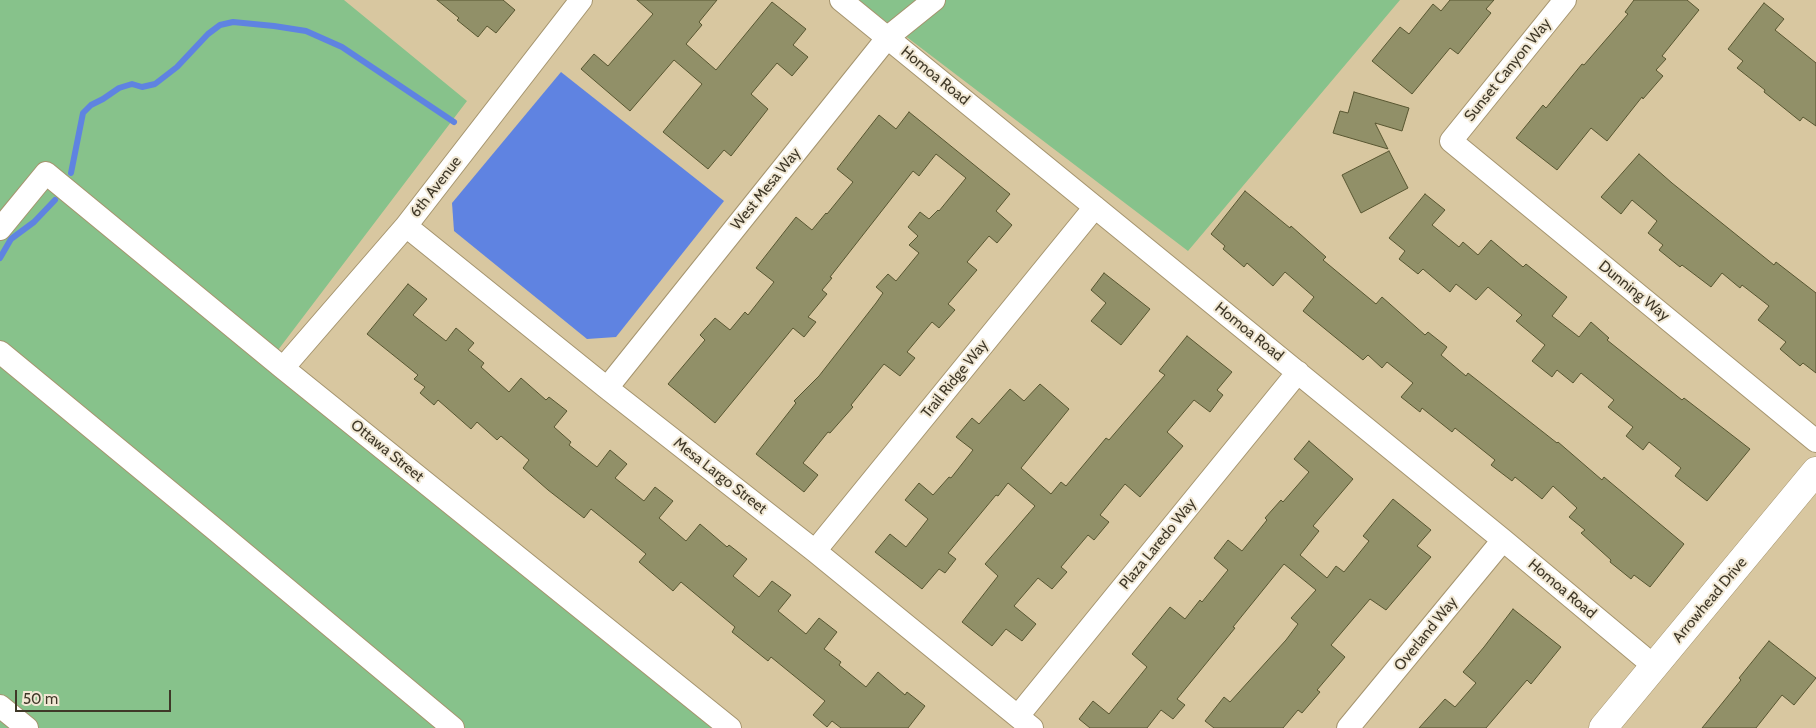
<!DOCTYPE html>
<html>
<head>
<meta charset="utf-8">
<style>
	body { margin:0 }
	#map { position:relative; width:1816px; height:728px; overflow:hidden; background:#d8c7a0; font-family:Cabin,sans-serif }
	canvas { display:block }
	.scale { position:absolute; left:15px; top:690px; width:156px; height:22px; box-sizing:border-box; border:2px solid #3f3828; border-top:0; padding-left:6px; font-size:15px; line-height:18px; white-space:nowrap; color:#3f3828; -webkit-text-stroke:4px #f1e8d4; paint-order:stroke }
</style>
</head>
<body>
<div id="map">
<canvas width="1816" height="728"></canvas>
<div class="scale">50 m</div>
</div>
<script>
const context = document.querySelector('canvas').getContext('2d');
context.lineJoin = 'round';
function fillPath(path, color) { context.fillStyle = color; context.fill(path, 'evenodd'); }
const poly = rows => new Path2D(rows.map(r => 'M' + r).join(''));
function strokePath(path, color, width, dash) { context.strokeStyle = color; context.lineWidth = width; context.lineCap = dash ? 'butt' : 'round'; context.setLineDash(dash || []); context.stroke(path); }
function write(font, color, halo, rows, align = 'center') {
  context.font = font + ' Cabin,sans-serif'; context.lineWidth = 4; context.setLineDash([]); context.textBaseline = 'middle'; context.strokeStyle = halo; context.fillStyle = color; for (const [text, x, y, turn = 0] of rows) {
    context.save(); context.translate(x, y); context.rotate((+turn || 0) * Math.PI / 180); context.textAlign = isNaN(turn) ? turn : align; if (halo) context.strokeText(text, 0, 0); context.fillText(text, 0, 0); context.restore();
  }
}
const green = poly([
	[0,0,344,0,467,101,278,350,732,728,0,728],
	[858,0,1400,0,1188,251]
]);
const water = poly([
	[561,72,724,201,616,337,587,339,454,231,452,203]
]);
const stream = poly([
	[71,173,83,113,91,105,103,99,119,88,132,84,142,87,155,84,177,67,208,34,220,25,233,22,274,26,306,31,342,47,454,122],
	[0,258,11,239,34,222,55,200]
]);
const building = poly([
	[437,0,503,0,515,10,496,33,487,26,478,37,457,20,459,18,437,0],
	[637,0,717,0,699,22,702,25,686,44,716,70,772,2,806,29,793,45,808,57,792,76,777,63,751,94,768,109,731,156,724,150,708,169,663,132,702,84,674,60,630,111,581,69,594,54,608,66,653,14,637,0],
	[1450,0,1494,0,1486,9,1491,13,1458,54,1450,48,1412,94,1372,61,1400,27,1409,34,1433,4,1441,11,1450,0],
	[1634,0,1687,0,1699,10,1662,56,1666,59,1656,70,1663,76,1643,99,1642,97,1607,141,1591,128,1557,170,1516,138,1543,105,1546,108,1582,64,1584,65,1628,14,1625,12,1634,0],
	[1764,3,1784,19,1775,30,1816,63,1816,126,1803,117,1800,121,1764,92,1765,90,1737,68,1743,61,1728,49,1764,3],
	[1354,92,1409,108,1402,131,1375,123,1388,149,1333,133,1340,111,1348,113,1354,92],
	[909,112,1010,194,996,211,1012,225,997,243,989,236,967,262,977,270,948,304,955,310,939,328,932,322,907,352,915,358,900,376,884,364,851,405,853,407,830,433,828,432,803,463,818,475,804,492,756,454,796,403,794,401,819,376,876,303,883,293,876,287,888,274,896,281,919,253,909,245,918,236,908,227,920,212,929,219,938,210,939,211,966,178,936,154,919,176,913,171,830,277,832,278,822,290,827,294,808,317,816,322,804,337,793,328,715,423,668,384,705,340,700,335,715,318,730,330,745,312,748,315,774,282,756,268,796,217,812,230,826,213,827,214,853,182,837,169,879,115,896,129,909,112],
	[1389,151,1408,188,1361,213,1342,175,1389,151],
	[1639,154,1672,183,1774,265,1776,262,1816,293,1816,373,1803,363,1800,366,1780,349,1786,342,1758,320,1769,306,1742,285,1740,288,1722,273,1711,287,1682,265,1680,267,1659,250,1663,245,1648,233,1657,221,1632,200,1621,214,1601,197,1639,154],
	[1245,191,1290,228,1291,226,1326,257,1323,260,1376,304,1382,297,1425,335,1428,332,1447,347,1441,355,1466,376,1468,373,1557,443,1558,442,1602,480,1604,477,1684,544,1650,587,1634,575,1631,579,1610,562,1611,560,1581,533,1585,530,1569,517,1577,508,1553,486,1542,499,1515,477,1512,481,1491,465,1495,460,1455,428,1452,432,1422,408,1420,412,1401,397,1413,383,1387,362,1382,368,1368,355,1363,360,1303,311,1314,297,1285,272,1273,286,1247,263,1244,267,1223,249,1225,246,1211,234,1245,191],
	[1425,194,1445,210,1432,225,1459,247,1463,242,1478,255,1491,240,1523,267,1526,264,1567,297,1552,316,1579,337,1591,322,1609,338,1607,340,1682,400,1684,398,1750,449,1707,501,1675,476,1681,468,1649,442,1643,450,1626,436,1633,427,1608,407,1614,400,1581,373,1573,383,1557,370,1552,377,1532,361,1545,345,1516,321,1522,315,1488,287,1476,300,1456,284,1450,292,1423,269,1418,274,1399,259,1405,251,1389,238,1425,194],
	[1104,273,1150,309,1121,345,1091,321,1106,303,1091,290,1104,273],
	[408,284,427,299,413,315,446,341,456,328,474,343,468,350,484,363,481,367,509,392,521,378,546,400,549,397,567,411,554,427,571,442,569,445,597,467,610,450,627,464,615,478,644,501,655,487,673,501,659,518,686,541,700,524,727,547,729,545,747,559,733,576,759,597,772,581,791,595,778,611,806,634,819,618,837,632,824,649,841,662,839,665,866,687,878,672,905,695,907,692,925,706,908,728,841,728,832,721,827,727,813,715,825,701,771,657,768,661,732,632,735,627,681,582,673,591,639,562,646,554,591,509,584,518,548,490,523,468,529,460,501,436,497,440,477,422,471,429,438,400,434,405,420,393,425,387,414,379,418,375,367,334,408,284],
	[1187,336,1232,372,1217,390,1223,395,1210,412,1194,400,1167,432,1183,446,1140,497,1125,484,1100,515,1109,522,1094,540,1088,535,1061,567,1067,572,1052,589,1038,578,1014,606,1036,624,1022,641,1006,629,992,646,962,622,998,576,985,564,1035,506,1008,483,998,496,996,495,948,553,956,559,945,573,939,569,922,589,875,552,890,534,906,547,928,519,905,500,919,483,933,495,949,477,951,478,973,450,956,437,972,418,979,424,1010,389,1024,401,1040,384,1069,409,1021,468,1051,494,1061,482,1066,486,1106,438,1109,440,1165,375,1159,371,1187,336],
	[1309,441,1353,479,1313,526,1319,531,1300,555,1327,578,1336,566,1344,572,1369,541,1363,536,1393,499,1431,530,1417,546,1431,557,1386,610,1370,599,1331,645,1345,657,1317,690,1320,692,1302,713,1298,710,1283,728,1214,728,1205,721,1224,697,1230,702,1286,640,1298,624,1291,618,1316,590,1284,564,1233,627,1235,628,1177,699,1185,705,1173,719,1161,710,1147,728,1090,728,1079,719,1093,701,1109,714,1147,667,1132,654,1170,607,1185,619,1200,600,1202,602,1228,570,1214,558,1228,540,1242,551,1267,520,1265,518,1281,500,1283,502,1309,472,1294,459,1309,441],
	[1513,609,1561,647,1531,684,1527,680,1486,728,1419,728,1445,699,1455,707,1476,683,1463,672,1484,647,1513,609],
	[1769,641,1816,678,1794,705,1782,695,1756,728,1702,728,1741,680,1739,678,1769,641]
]);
const minor = poly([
	[841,0,1503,540,1654,666],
	[1565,0,1451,141,1816,441],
	[406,226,607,388,815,551,1032,728],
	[0,229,46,173,283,368,730,728],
	[0,352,217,531,453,728],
	[283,368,406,226,581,0],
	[607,388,888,37,934,0],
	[815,551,1095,207],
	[0,706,27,728],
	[1018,716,1298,372],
	[1348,728,1503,540]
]);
const major = poly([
	[1603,728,1816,471]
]);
const streetNames = [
	["Sunset Canyon Way",1508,70,-51],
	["Homoa Road",935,76,39],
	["6th Avenue",436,187,-52],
	["West Mesa Way",766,189,-51],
	["Dunning Way",1634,291,39],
	["Homoa Road",1249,332,39],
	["Trail Ridge Way",955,379,-51],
	["Ottawa Street",387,451,39],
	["Mesa Largo Street",720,476,38],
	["Plaza Laredo Way",1158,544,-51],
	["Homoa Road",1562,589,40],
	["Arrowhead Drive",1710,600,-50],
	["Overland Way",1426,634,-51]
];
fillPath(green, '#87c28b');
fillPath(water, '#5f83e1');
strokePath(stream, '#5f83e1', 6);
fillPath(building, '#919068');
strokePath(building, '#585631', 1);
strokePath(minor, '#a5946e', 24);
strokePath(major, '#a5946e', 29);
strokePath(minor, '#fff', 22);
strokePath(major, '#fff', 28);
write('15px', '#3f3828', '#f1e8d4', streetNames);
</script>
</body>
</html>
